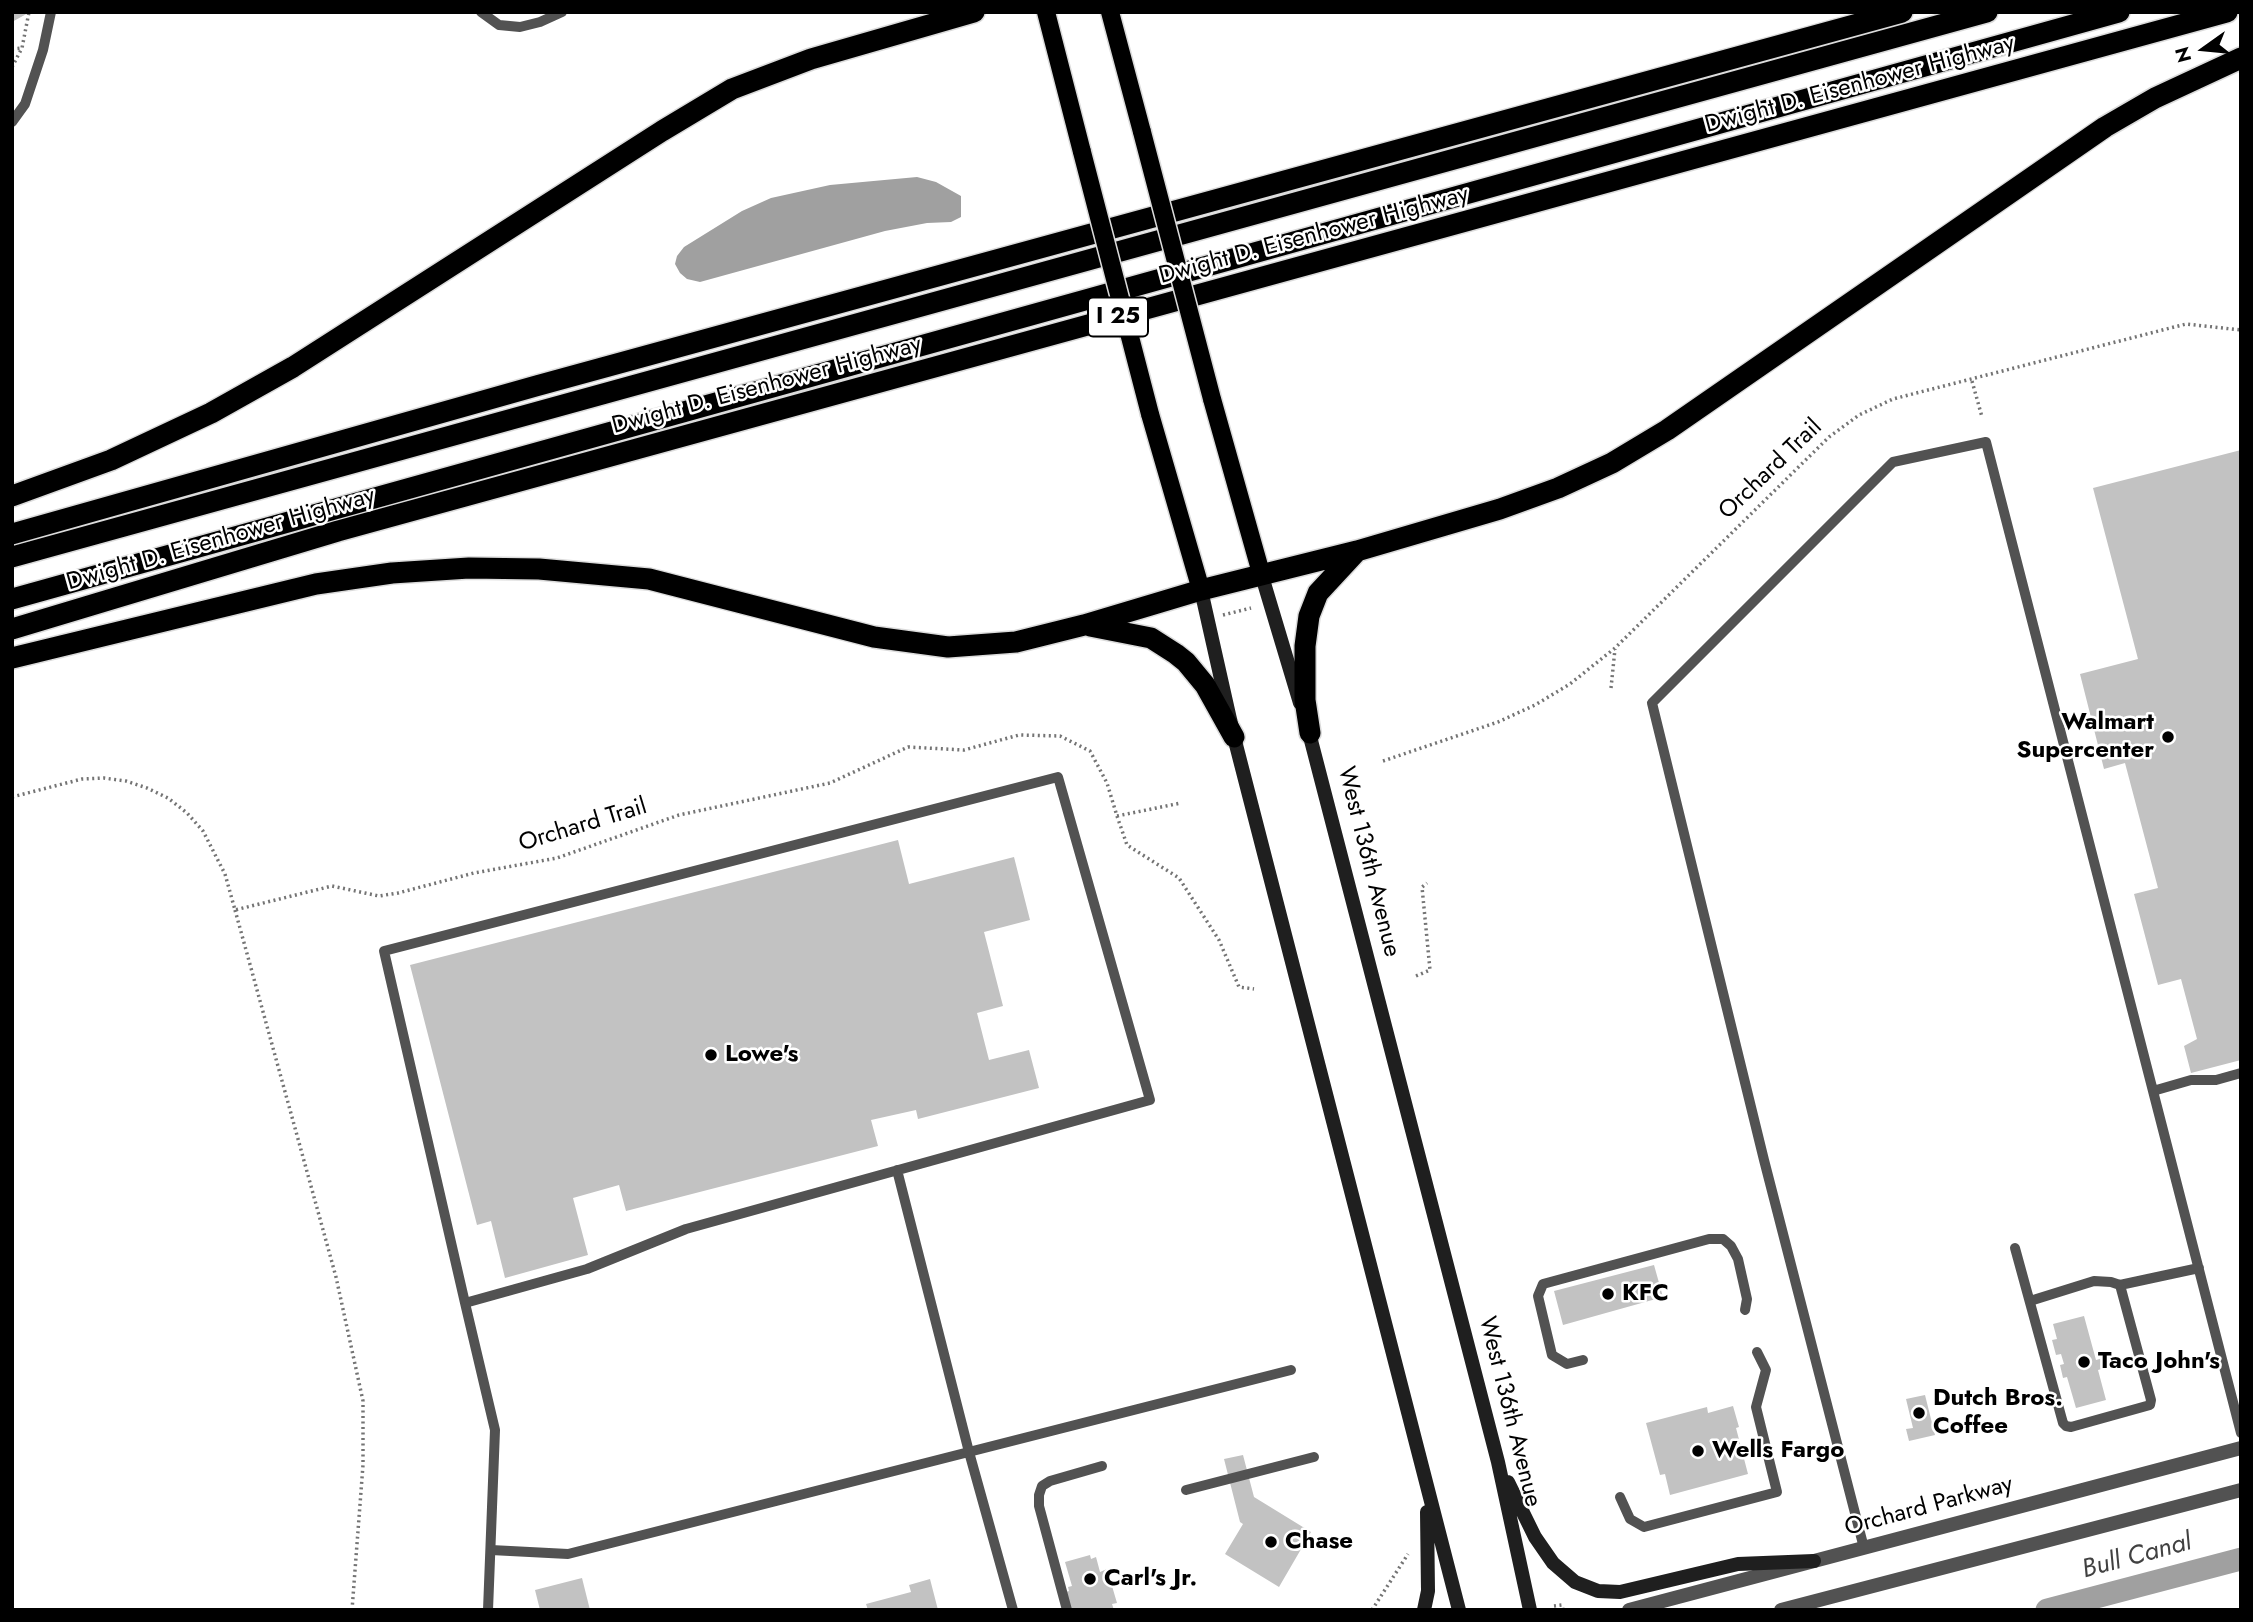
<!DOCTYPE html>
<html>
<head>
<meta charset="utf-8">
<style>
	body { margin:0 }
	#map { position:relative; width:2253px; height:1622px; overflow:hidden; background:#fff; font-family:Jost,sans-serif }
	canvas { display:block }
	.frame { position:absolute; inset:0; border:14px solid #000; pointer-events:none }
	.north { position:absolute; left:2169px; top:14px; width:70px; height:70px; -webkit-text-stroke:5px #fff; paint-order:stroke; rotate:255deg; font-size:19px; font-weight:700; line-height:28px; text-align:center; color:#000 }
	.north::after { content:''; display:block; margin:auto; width:24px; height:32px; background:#000; clip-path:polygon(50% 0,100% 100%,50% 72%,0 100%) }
</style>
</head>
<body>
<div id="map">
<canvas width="2253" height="1622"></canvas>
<div class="frame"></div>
<div class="north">N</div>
</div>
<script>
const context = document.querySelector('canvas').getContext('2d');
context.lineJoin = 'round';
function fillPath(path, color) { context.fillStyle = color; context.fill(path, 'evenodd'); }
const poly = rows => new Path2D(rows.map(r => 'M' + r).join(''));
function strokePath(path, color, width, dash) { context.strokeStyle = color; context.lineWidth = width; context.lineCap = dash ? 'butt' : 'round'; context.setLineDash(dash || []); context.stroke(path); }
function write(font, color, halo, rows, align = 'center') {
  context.font = font + ' Jost,sans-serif'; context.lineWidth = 5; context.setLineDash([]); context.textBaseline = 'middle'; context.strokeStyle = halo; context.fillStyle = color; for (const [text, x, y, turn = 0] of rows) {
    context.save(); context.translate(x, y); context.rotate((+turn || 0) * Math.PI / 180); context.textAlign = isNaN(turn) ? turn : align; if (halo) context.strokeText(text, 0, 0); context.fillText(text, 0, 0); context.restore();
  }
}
const water = poly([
	[917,177,936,182,961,196,961,217,951,222,927,223,885,231,700,282,687,279,680,273,675,264,677,256,684,247,742,211,771,198,830,185]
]);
const canal = poly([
	[2047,1610,2241,1559]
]);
const building = poly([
	[12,12,30,12,12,22],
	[2241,450,2241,1060,2191,1073,2184,1046,2197,1039,2181,979,2158,985,2134,894,2158,888,2125,763,2104,769,2080,674,2138,659,2093,488],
	[898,840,909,884,1014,857,1030,920,984,932,1003,1006,977,1013,989,1060,1029,1050,1039,1088,918,1119,916,1110,871,1120,878,1146,626,1211,619,1185,573,1198,588,1255,505,1278,491,1221,477,1225,410,965],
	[1654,1265,1663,1297,1563,1325,1554,1291],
	[2084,1316,2096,1360,2103,1358,2105,1368,2098,1370,2106,1400,2076,1408,2067,1377,2063,1378,2060,1365,2064,1364,2061,1354,2056,1355,2052,1340,2057,1339,2053,1324],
	[1925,1395,1935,1435,1909,1441,1906,1429,1913,1428,1906,1399],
	[1733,1406,1739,1427,1736,1428,1748,1474,1670,1495,1665,1474,1660,1475,1646,1423,1707,1407,1708,1413],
	[1243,1455,1254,1497,1311,1532,1279,1587,1225,1554,1243,1524,1240,1522,1224,1459],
	[1090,1555,1091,1559,1096,1557,1100,1572,1107,1569,1117,1603,1112,1604,1114,1610,1071,1609,1066,1592,1069,1591,1068,1587,1072,1586,1065,1562],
	[582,1578,590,1610,540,1610,535,1590],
	[930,1579,938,1610,868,1610,866,1604,911,1592,909,1585]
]);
const path = poly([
	[12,49,22,48],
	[12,67,22,48,29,12],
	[1972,381,1982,417],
	[1223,615,1251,608],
	[1611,688,1615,649],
	[1383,761,1498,722,1535,705,1570,684,1615,648,1829,437,1859,415,1893,399,2186,324,2241,330],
	[12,797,82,779,104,778,126,781,147,788,168,798,187,813,203,831,225,874,235,910,332,886,379,896,398,893,474,873,557,858,679,815,830,783,908,747,964,750,1019,735,1060,736,1090,751,1107,783,1117,816,1181,803],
	[1117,816,1127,845,1179,878,1219,940,1239,987,1254,989],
	[235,910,336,1277,363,1401,363,1465,352,1610],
	[1416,976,1430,970,1422,887,1427,883],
	[1554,1606,1562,1605,1563,1610],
	[1372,1610,1408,1554]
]);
const lane = poly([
	[481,12,499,25,520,27,540,22,562,12],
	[12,122,25,104,43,50,51,12],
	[2153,1091,2191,1080,2216,1080,2241,1073],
	[897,1170,969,1452,1013,1610],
	[2015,1248,2063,1423,2066,1426,2071,1427,2150,1405,2151,1400,2120,1285,2199,1268],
	[2030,1301,2094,1281,2111,1282,2120,1285],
	[465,1303,587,1269,686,1229,1150,1100,1058,777,384,951,465,1303,495,1430,488,1610],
	[1583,1360,1567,1364,1552,1355,1538,1296,1543,1284,1709,1239,1723,1239,1731,1246,1738,1259,1747,1299,1745,1310],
	[1186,1490,1314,1457],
	[1620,1497,1630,1519,1644,1527,1777,1492,1756,1407,1766,1370,1757,1352],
	[1864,1548,1764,1160,1652,703,1893,462,1986,442,2241,1433],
	[491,1550,568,1554,1291,1370],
	[1067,1610,1039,1506,1039,1495,1042,1486,1050,1481,1102,1466]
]);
const street = poly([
	[1629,1610,2241,1448],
	[1781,1610,2241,1490]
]);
const secondary = poly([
	[1261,573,1300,703],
	[1201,590,1234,737,1459,1610],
	[1307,725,1498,1462,1530,1610],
	[1508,1482,1535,1537,1553,1563,1575,1582,1598,1591,1620,1592,1738,1564,1814,1561],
	[1424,1610,1428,1591,1427,1512]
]);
const primary = poly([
	[1046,12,1082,152],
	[1110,12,1142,132],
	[1212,399,1261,573],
	[1150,414,1201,590]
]);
const highway = poly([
	[12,496,111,460,211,413,293,367,662,131,732,89,811,59,974,12],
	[12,534,536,386,1902,12],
	[12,557,1987,12],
	[12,599,2119,12],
	[1090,626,1151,638,1176,654,1186,662,1205,685,1234,737],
	[12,629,338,531,2227,12],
	[12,658,316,584,392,573,469,568,539,569,649,579,874,637,948,647,1016,642,1084,625,1201,590,1357,551,1500,509,1558,488,1612,463,1667,430,2105,127,2155,98,2241,58],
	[1310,733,1305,700,1305,646,1309,616,1318,593,1356,552]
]);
const primaryBridge = poly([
	[1142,132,1212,399],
	[1082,152,1150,414]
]);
const markers = [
	[2168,737,7,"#000"],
	[711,1055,7,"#000"],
	[1608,1294,7,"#000"],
	[2084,1362,7,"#000"],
	[1919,1413,7,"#000"],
	[1698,1451,7,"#000"],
	[1271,1542,7,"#000"],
	[1090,1579,7,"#000"]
];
const shields = [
	[1118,317,60]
];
const shieldNames = [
	["I 25",1118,317]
];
const streetNames = [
	["Dwight D. Eisenhower Highway",1860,85,-15],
	["Dwight D. Eisenhower Highway",1314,236,-15],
	["Dwight D. Eisenhower Highway",767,386,-15],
	["Orchard Trail",1771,470,-44],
	["Dwight D. Eisenhower Highway",221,540,-16],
	["Orchard Trail",583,826,-17],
	["West 136th Avenue",1368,862,76],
	["West 136th Avenue",1509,1412,76],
	["Orchard Parkway",1929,1507,-15]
];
const poiNames = [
	["Walmart",2154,723,"right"],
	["Supercenter",2154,751,"right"],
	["Lowe's",725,1055],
	["KFC",1622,1294],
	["Taco John's",2098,1362],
	["Dutch Bros.",1933,1399],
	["Coffee",1933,1427],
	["Wells Fargo",1712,1451],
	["Chase",1285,1542],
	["Carl's Jr.",1104,1579]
];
const waterNames = [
	["Bull Canal",2137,1557,-15]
];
fillPath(water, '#a0a0a0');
strokePath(canal, '#a0a0a0', 23);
fillPath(building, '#c2c2c2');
strokePath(primary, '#dbdbdb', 21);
strokePath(highway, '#dbdbdb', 24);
strokePath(path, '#747474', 3.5, [2, 3.5]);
strokePath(lane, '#525252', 10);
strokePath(street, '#525252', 14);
strokePath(secondary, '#1f1f1f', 14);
strokePath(primary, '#000', 18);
strokePath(highway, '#000', 21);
strokePath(primaryBridge, '#dbdbdb', 21, []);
strokePath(primaryBridge, '#000', 18);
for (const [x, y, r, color] of markers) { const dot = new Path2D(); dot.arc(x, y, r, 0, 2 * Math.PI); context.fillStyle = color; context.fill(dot); strokePath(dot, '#fff', 2.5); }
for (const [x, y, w] of shields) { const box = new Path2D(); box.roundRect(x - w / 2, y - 19.5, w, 39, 5); context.fillStyle = '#fff'; context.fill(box); strokePath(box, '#000', 2); }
write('bold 23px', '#000', null, shieldNames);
write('24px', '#000', '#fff', streetNames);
write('bold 24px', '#000', '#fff', poiNames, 'left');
write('italic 26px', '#414141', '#fff', waterNames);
</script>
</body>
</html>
